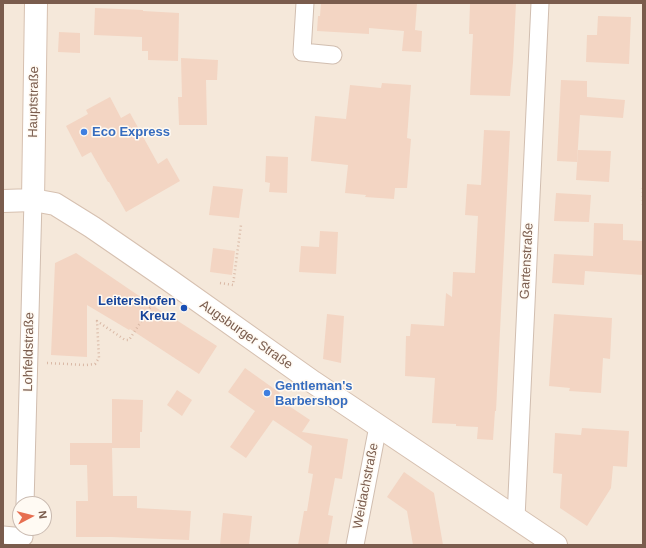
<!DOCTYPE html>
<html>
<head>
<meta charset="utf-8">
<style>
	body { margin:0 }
	#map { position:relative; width:646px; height:548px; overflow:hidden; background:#fdf6ec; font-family:Helvetica,sans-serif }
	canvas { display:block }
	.frame { position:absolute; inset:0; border:4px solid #7a5c4d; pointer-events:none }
	.north { position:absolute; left:12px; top:496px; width:40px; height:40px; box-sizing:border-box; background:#fffaf3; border:1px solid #cabbb1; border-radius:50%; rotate:83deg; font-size:11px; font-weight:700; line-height:16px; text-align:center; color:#7a5c4d }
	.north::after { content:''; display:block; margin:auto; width:14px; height:18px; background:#e76f51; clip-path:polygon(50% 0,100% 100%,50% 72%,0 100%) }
</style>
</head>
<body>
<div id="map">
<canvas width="646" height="548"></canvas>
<div class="frame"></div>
<div class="north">N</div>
</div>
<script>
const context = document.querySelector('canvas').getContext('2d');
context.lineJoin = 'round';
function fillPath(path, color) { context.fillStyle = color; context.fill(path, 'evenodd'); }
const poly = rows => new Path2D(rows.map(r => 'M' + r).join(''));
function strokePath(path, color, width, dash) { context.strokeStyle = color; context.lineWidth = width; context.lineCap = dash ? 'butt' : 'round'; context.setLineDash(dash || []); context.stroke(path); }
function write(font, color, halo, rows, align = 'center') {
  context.font = font + ' Helvetica,sans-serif'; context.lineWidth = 3; context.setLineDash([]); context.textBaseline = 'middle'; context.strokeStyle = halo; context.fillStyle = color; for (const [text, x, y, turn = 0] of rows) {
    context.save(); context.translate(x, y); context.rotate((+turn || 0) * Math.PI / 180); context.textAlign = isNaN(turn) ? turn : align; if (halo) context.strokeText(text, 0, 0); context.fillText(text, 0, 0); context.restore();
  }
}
const residential = poly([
	[3,3,643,3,643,545,3,545],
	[20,504,44,504,44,528,20,528]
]);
const building = poly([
	[321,3,417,3,415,30,422,31,421,52,402,51,404,31,369,28,369,34,317,31,318,16,320,16],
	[482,3,516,3,513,62,510,96,470,95,473,34,469,34,470,4,482,4],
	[95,8,143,10,143,11,179,13,178,61,148,60,148,51,142,51,142,37,94,35],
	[598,16,631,17,629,64,586,62,587,35,597,35],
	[59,32,80,33,80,53,58,52],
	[181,58,218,60,217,80,206,80,207,125,179,125,178,97,182,97],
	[561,80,587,81,587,97,625,100,623,118,580,115,577,162,557,161],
	[382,83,411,85,407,138,411,139,407,188,395,188,394,199,365,197,366,195,345,193,348,165,311,161,315,116,346,119,350,85,381,88],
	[110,97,121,118,130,113,158,164,167,158,180,181,126,212,109,182,108,182,91,152,82,157,66,126,88,114,86,110],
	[484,130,510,131,496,411,495,411,493,440,477,439,478,427,456,426,456,424,432,423,435,378,405,376,406,336,410,336,411,324,444,326,446,293,452,297,453,272,475,273,478,216,465,215,467,184,481,185],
	[578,150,611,151,609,182,576,180],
	[266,156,288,157,287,193,269,192,270,183,265,182],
	[213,186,243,189,239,218,209,215],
	[556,193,591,195,589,222,554,221],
	[594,223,623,224,623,240,643,241,643,275,585,271,584,285,552,283,554,254,593,256],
	[320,231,338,232,336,274,299,272,301,246,319,247],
	[213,248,235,251,232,275,210,272],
	[76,253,170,317,170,316,217,346,199,374,130,329,129,330,87,305,87,357,51,355,55,263],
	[327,314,344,316,341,363,323,359],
	[554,314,612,318,610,359,603,358,601,393,569,391,570,388,549,386],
	[245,368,280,393,277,398,310,420,302,432,348,439,342,479,335,478,328,515,333,516,328,545,298,545,304,511,307,511,313,474,308,473,312,446,273,420,246,458,230,447,255,411,228,392],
	[177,390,192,400,182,416,167,405],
	[112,399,143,400,142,432,140,432,140,448,112,448,113,496,137,496,137,508,191,511,189,540,111,537,76,537,76,501,88,501,87,465,70,465,70,443,112,443],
	[582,428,629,431,627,467,613,466,611,488,587,526,560,508,562,474,553,473,555,433,581,435],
	[404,472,434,493,443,545,413,545,407,511,387,497],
	[223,513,252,516,249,545,220,545]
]);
const path = poly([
	[643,188,643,205],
	[220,283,233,285,241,225],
	[47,363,86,365,95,364,99,358,97,321,125,340,129,340,157,297]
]);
const street = poly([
	[305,3,302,52,333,55],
	[25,504,33,200],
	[516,518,540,3],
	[3,535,24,537],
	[355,545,378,426]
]);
const secondary = poly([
	[33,200,36,3],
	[3,201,33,200,55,204,92,227,169,280,313,382,556,545]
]);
const markers = [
	[84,132,4,"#3f7fe0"],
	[184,308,4,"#1a4fb4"],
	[267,393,4,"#3f7fe0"]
];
const streetNames = [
	["Hauptstraße",34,102,-89],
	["Gartenstraße",527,261,-87],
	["Augsburger Straße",246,335,35],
	["Lohfeldstraße",29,352,-89],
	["Weidachstraße",366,486,-79]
];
const shopNames = [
	["Eco Express",92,132],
	["Gentleman's",275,386],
	["Barbershop",275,401]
];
const transitNames = [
	["Leitershofen",176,301],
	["Kreuz",176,316]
];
fillPath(residential, '#f5e8da');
fillPath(building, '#f3d5c3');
strokePath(street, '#d1beb0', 19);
strokePath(secondary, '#d6c0b0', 24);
strokePath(path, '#d9b8a5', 2.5, [1, 3]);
strokePath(street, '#fff', 17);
strokePath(secondary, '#fff', 22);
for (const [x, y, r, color] of markers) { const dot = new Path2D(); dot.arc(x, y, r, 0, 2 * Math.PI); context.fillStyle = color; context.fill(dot); strokePath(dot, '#fffaf3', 1.5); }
write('13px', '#7a5c4d', '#fffaf3', streetNames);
write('bold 13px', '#366cbe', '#fffaf3', shopNames, 'left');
write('bold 13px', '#164399', '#fffaf3', transitNames, 'right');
</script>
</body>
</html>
